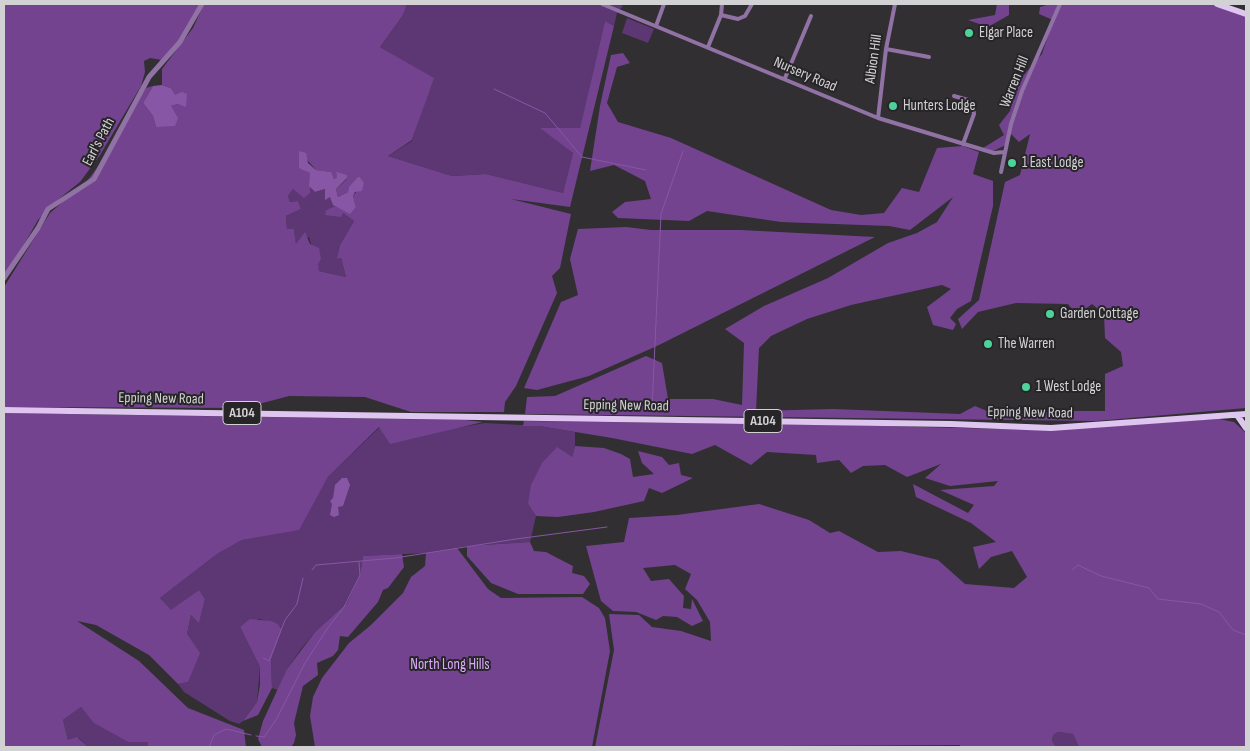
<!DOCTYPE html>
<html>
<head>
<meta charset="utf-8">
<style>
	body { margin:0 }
	#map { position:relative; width:1250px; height:751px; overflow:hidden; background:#312f32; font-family:"Sofia Sans Condensed",sans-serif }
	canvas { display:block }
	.frame { position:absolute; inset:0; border:5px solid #d2d1d3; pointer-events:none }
</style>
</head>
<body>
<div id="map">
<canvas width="1250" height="751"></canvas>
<div class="frame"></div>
</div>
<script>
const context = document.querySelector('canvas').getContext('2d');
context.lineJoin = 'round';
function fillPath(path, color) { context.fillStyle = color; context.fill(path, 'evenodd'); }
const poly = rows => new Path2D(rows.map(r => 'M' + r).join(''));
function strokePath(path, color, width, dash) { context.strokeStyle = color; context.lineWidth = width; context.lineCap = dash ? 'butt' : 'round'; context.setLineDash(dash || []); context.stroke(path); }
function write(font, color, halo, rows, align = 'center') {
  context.font = font + ' "Sofia Sans Condensed",sans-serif'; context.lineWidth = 4; context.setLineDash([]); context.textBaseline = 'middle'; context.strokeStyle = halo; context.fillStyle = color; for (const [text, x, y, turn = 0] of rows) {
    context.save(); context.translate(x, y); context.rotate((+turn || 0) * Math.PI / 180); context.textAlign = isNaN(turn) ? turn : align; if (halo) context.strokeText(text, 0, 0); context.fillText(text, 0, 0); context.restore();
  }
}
const green = poly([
	[407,4,619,4,623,6,617,13,614,26,605,21,580,129,542,128,573,153,563,193,486,174,452,176,388,156,412,141,433,78,380,47,403,15],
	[627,18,654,29,648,43,622,33],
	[309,186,315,192,325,189,326,199,330,196,335,206,326,210,343,213,354,221,340,245,338,259,341,258,346,277,319,271,309,237,296,245,294,229,287,229,286,216,301,209,298,201,290,202,288,196,293,189,298,192],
	[485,423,539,426,575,432,575,446,572,457,528,504,536,516,530,542,467,546,426,553,363,556,360,575,347,603,315,632,301,649,287,669,278,690,272,688,271,660,282,630,278,624,259,619,240,627,260,667,257,702,243,721,239,724,230,721,184,692,178,684,188,682,187,634,191,615,199,622,205,599,199,590,171,611,160,598,217,554,242,540,299,529,328,477,380,427,438,431],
	[81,707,95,723,128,742,148,741,147,747,88,747,79,738,68,740,63,720],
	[1058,732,1073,734,1079,747,1056,747,1052,741,1053,735]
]);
const forest = poly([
	[4,4,200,4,181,38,162,60,150,58,144,61,145,72,141,86,100,155,80,182,55,202,38,220,4,279],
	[204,4,407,4,403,15,380,47,434,78,412,140,388,156,452,176,486,174,563,193,573,153,540,128,580,128,605,21,614,26,570,207,511,199,571,214,560,268,552,276,557,293,516,386,505,402,504,412,411,412,365,397,289,396,244,408,4,407,4,287,50,213,87,181,97,168,146,88,153,86,143,103,153,116,156,127,171,106,178,104,171,88,162,85,162,69,193,28],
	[300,152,316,170,330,172,334,179,338,179,336,173,347,179,336,189,338,197,348,192,359,176,364,182,353,196,356,207,344,210,335,206,326,210,325,215,341,217,343,213,354,221,340,245,337,259,341,258,346,277,319,271,318,264,321,259,319,248,310,244,305,232,296,244,294,229,287,229,286,216,301,209,298,201,290,202,288,196,293,189,304,198,310,193,310,173],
	[997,4,1009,4,1009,15,988,27,968,20,995,15],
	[1050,4,1211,4,1246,16,1246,408,1096,421,525,414,527,397,555,396,646,356,662,363,668,399,713,399,742,405,744,343,725,329,764,306,828,278,888,243,917,233,937,222,953,197,910,230,889,226,781,222,707,211,689,221,618,218,612,212,625,202,651,199,645,181,614,165,590,171,600,106,611,55,623,53,630,63,617,67,607,103,618,122,671,138,831,210,861,215,884,213,902,188,919,192,937,148,963,146,979,152,973,174,993,181,993,206,971,301,957,309,950,318,956,324,953,330,933,325,927,307,951,289,942,285,851,305,807,319,771,336,759,348,756,411,833,409,960,414,975,406,999,416,1050,411,1105,411,1105,374,1123,366,1121,352,1105,338,1104,314,1092,304,1077,315,1068,304,1016,303,978,312,962,329,958,319,979,300,1005,182,1020,175,1030,134,1019,142,1011,134,1006,145,993,151,983,148,1004,135,999,125,1010,111,1016,84,1042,54,1053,20,1039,14,1040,7],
	[626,227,651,230,741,230,875,237,657,346,589,376,537,390,524,388,561,302,578,295,570,259,578,229],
	[4,413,465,420,483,422,390,444,379,427,328,477,299,530,242,540,217,554,160,598,171,610,199,590,205,599,199,623,191,615,187,634,200,653,188,682,178,684,149,655,96,625,77,621,139,661,188,708,244,730,246,747,147,747,148,742,128,742,94,723,81,707,63,720,68,740,77,737,88,747,4,747],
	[1219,419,1234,422,1246,433,1246,747,1079,747,1073,734,1058,732,1053,735,1052,741,1056,747,960,747,960,745,595,747,614,650,609,614,639,615,652,627,681,631,711,641,710,622,697,600,685,589,691,574,675,565,643,568,651,581,669,579,684,596,683,608,691,609,692,599,703,621,692,626,677,617,663,616,656,620,636,612,613,611,601,601,586,546,624,542,629,518,677,515,759,504,809,520,830,533,839,531,878,552,901,551,938,560,965,584,1014,588,1027,577,1012,551,991,557,979,569,973,547,996,542,971,523,916,497,913,484,968,513,974,505,940,490,994,486,998,481,950,486,925,478,941,464,907,477,885,465,863,466,851,473,839,460,817,463,816,455,767,452,751,465,715,445,692,454,612,438,539,426,523,426,524,421,845,425,1040,430],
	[575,446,604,448,621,454,630,459,633,477,654,474,642,463,638,451,662,457,669,465,679,463,681,475,693,478,662,493,649,488,644,501,594,512,558,517,536,516,528,504,531,485,542,463,557,447,572,457],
	[530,542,534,551,546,552,567,563,573,566,572,573,584,576,590,584,583,594,518,594,491,583,467,556,467,546],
	[457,548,488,589,501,598,582,597,599,608,605,618,610,651,592,747,315,747,310,716,313,697,322,678,349,643,371,625,403,593,411,577,425,566,426,553],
	[402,554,404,567,388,588,383,590,378,602,348,637,340,636,338,650,333,656,317,663,318,675,303,686,294,723,296,735,294,743,291,747,262,747,258,739,263,721,287,669,315,632,347,603,360,575,363,556],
	[250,619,271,621,278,624,282,630,271,660,272,688,258,715,243,721,257,702,260,685,260,667,240,627]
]);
const water = poly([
	[162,85,171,88,175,95,182,92,187,94,186,107,178,104,171,106,178,118,175,126,156,127,153,116,143,103,153,86],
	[299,151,306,153,308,163,316,170,331,172,334,179,337,178,336,172,347,175,347,178,336,189,338,197,348,192,349,187,359,176,364,182,362,191,355,192,353,196,356,207,350,214,333,205,330,197,325,200,325,189,315,192,309,186,310,173,299,168],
	[342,478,347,478,350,485,343,506,338,507,339,515,334,517,330,515,332,504,330,501,333,498,335,485]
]);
const stream = poly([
	[494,89,545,113,582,157,646,170],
	[671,410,652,408,661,214,683,151],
	[312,570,316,565,395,558,516,539,607,527],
	[1072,570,1078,565,1101,576,1149,588,1158,599,1201,604,1219,612,1233,630,1246,635],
	[263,658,269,661,285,620,297,604,303,578],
	[256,736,264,737,276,720,305,663,327,629,344,607,360,575,359,562],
	[209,747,214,735,226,729,251,735]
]);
const minor = poly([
	[602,4,878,118,994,153,1004,152],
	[721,15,738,19,745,16,752,4],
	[656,26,664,4],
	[708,47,721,15,722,4],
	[886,49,929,57],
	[785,78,811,16],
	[954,96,968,100,973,106,974,114,963,144],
	[878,118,886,49,895,4],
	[1001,172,1011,124,1022,91,1060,4]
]);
const tertiary = poly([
	[4,278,38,228,48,209,94,179,149,77,180,42,202,4]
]);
const primary = poly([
	[1217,4,1246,14],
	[4,410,951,424,1051,428,1246,414],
	[1237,415,1246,428]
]);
const markers = [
	[969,33,5,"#4dd39a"],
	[893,106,5,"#4dd39a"],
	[1012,163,5,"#4dd39a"],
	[1050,314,5,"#4dd39a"],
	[988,344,5,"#4dd39a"],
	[1026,387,5,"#4dd39a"]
];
const shields = [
	[242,413,38],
	[763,421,38]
];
const shieldNames = [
	["A104",242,413],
	["A104",763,421]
];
const poiNames = [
	["Elgar Place",979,33],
	["Hunters Lodge",903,106],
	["1 East Lodge",1022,163],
	["Garden Cottage",1060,314],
	["The Warren",998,344],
	["1 West Lodge",1036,387]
];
const streetNames = [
	["Albion Hill",874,59,-82],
	["Nursery Road",805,75,23],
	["Warren Hill",1015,82,-68],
	["Earl's Path",99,142,-62],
	["Epping New Road",161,399,1],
	["Epping New Road",626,406,1],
	["Epping New Road",1030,413,1]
];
const parkNames = [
	["North Long Hills",450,665]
];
fillPath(green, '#5d3774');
fillPath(forest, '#734390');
fillPath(water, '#8757a5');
strokePath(stream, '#8757a5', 1);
strokePath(minor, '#9172a5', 4);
strokePath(tertiary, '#9172a5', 5);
strokePath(primary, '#dfc6f0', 6);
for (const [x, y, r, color] of markers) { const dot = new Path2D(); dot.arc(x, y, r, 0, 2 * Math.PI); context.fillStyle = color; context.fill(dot); strokePath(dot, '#272528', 2); }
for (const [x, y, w] of shields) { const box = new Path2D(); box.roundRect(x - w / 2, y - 11.5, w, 23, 4); context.fillStyle = '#272528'; context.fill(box); strokePath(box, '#d2d1d3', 1); }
write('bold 14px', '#d2d1d3', null, shieldNames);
write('15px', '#d2d1d3', '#272528', poiNames, 'left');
write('15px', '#d2d1d3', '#272528', streetNames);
write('15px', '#dcaafd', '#272528', parkNames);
</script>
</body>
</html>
